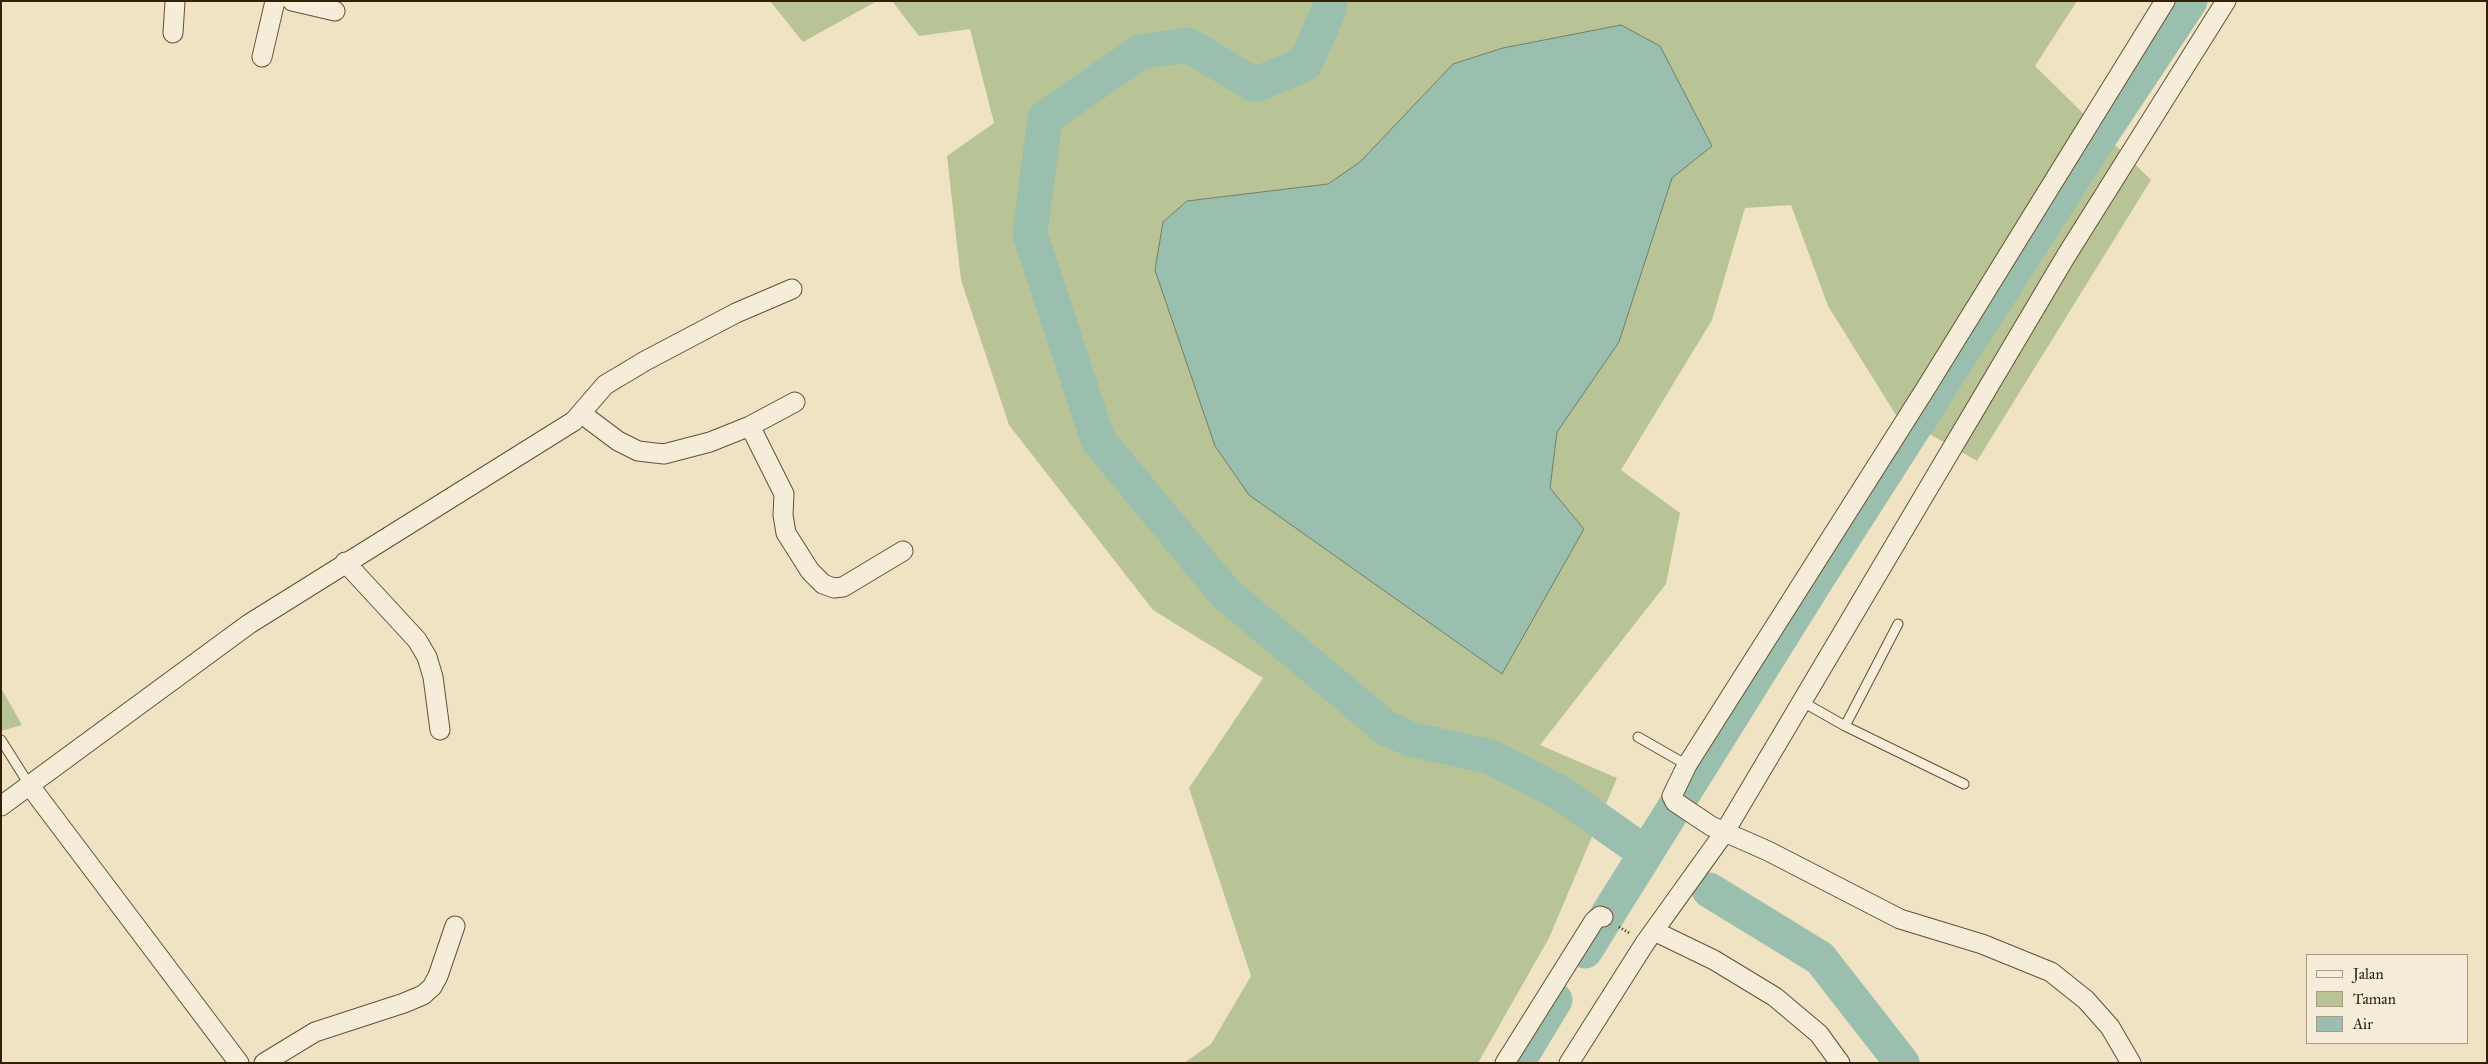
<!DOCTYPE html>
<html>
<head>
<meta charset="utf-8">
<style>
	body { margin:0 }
	#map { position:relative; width:2488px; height:1064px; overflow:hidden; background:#f0e3c4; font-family:"IM FELL Great Primer",serif }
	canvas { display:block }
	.frame { position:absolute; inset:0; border:2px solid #342002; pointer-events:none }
	.legend { position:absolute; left:2306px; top:954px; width:162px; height:90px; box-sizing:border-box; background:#f5edd9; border:1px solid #a89b83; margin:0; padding:6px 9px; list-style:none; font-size:15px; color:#342002 }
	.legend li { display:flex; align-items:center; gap:10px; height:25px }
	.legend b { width:25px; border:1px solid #a89b83 }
</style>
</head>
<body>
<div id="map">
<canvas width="2488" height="1064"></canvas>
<div class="frame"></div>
<ul class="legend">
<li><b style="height:6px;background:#f5edd9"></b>Jalan</li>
<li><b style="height:14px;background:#b8c495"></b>Taman</li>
<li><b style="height:14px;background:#9bbfae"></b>Air</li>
</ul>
</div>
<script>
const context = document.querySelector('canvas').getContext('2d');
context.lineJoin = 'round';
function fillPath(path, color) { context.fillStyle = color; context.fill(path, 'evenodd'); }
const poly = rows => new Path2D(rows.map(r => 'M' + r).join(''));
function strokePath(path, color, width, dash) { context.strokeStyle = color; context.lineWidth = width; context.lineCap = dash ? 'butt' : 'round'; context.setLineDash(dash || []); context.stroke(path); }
const green = poly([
	[770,1,877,1,803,42],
	[892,1,2077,1,2035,66,2151,180,1977,461,1896,415,1828,306,1791,205,1745,208,1712,320,1621,470,1680,513,1666,584,1540,745,1617,778,1549,938,1478,1063,1184,1063,1211,1044,1251,976,1189,788,1263,678,1153,610,1009,425,961,280,947,156,994,123,970,29,919,36],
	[1,688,22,725,1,731]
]);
const water = poly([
	[1621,25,1660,46,1712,146,1672,178,1619,342,1557,432,1550,488,1584,529,1502,674,1249,495,1215,446,1155,270,1163,222,1187,201,1328,184,1360,162,1453,64,1503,48,1621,25]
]);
const river = poly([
	[1330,1,1328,12,1305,64,1255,85,1188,45,1140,52,1045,118,1030,234,1098,440,1225,593,1386,728,1410,739,1491,757,1562,794,1631,843],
	[1709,890,1820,958,1902,1063],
	[1585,951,1817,579,2095,144,2190,1],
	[1517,1063,1555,1000]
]);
const path = poly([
	[1619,927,1631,934]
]);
const lane = poly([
	[1801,701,1845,726,1964,784],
	[1845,726,1898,624],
	[1638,737,1687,765],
	[1,740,30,786]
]);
const street = poly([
	[292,1,335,11],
	[173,33,175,1],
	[262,57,275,1],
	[582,414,618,441,638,451,664,454,710,442,750,426,795,402],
	[750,426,784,494,783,515,786,533,810,571,823,584,834,588,843,587,903,551],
	[345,562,417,640,427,657,433,677,440,730],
	[30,786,239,1063],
	[1,806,249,624,574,421,605,385,645,361,736,313,792,289],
	[1654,931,1714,960,1775,997,1819,1034,1840,1063],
	[264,1063,315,1032,404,1003,423,995,432,987,438,976,455,926],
	[1505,1063,1594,921,1600,916,1603,917],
	[1569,1063,1645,943,1724,833,2066,256,2226,1],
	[2131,1063,2110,1027,2086,1000,2051,972,1982,944,1900,919,1768,851,1711,826,1675,802,1672,796,1687,765,1926,388,2165,1]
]);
fillPath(green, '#b8c495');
fillPath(water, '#9bbfae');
strokePath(water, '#727f69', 1);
strokePath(river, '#9bbfae', 35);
strokePath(lane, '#635132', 11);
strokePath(street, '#635132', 21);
strokePath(path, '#342002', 3, [1, 2.5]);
strokePath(lane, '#f5edd9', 9);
strokePath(street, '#f5edd9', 19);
</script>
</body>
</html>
